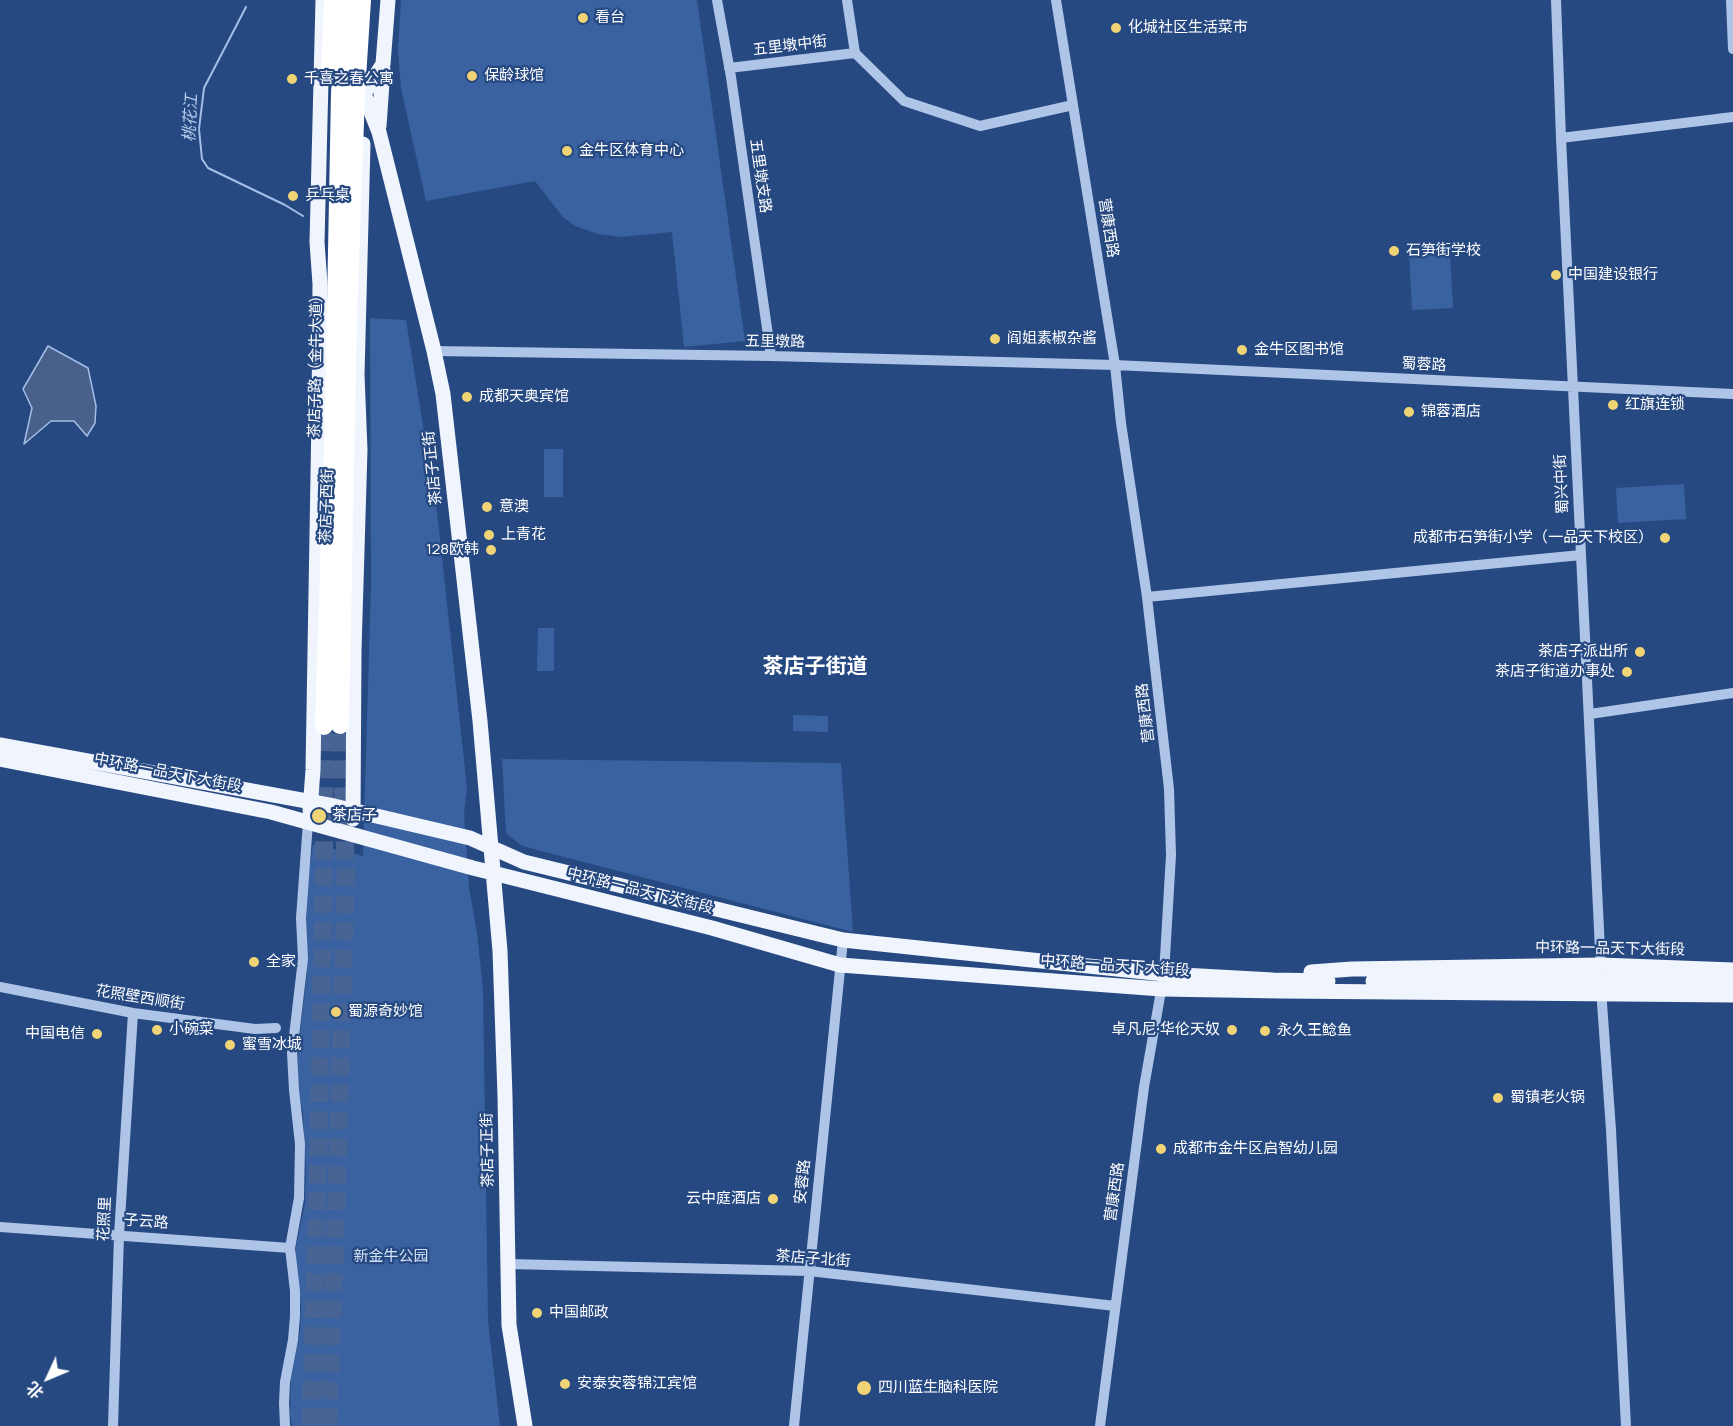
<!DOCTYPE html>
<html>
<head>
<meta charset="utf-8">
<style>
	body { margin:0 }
	#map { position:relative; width:1733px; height:1426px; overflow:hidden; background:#264982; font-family:Manrope,"Noto Sans SC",sans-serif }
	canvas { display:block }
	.north { position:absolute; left:18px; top:1348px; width:60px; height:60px; -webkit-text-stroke:4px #264982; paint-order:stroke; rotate:226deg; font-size:16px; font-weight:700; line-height:24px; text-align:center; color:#fff }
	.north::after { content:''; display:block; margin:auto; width:21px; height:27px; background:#fff; clip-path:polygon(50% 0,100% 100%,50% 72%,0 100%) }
</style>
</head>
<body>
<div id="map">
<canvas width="1733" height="1426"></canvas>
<div class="north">北</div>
</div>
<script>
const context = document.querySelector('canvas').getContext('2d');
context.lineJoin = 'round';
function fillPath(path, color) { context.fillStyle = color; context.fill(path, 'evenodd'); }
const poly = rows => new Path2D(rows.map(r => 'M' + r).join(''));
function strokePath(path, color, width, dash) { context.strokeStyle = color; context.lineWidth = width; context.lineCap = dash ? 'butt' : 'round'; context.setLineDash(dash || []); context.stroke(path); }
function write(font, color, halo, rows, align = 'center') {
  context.font = font + ' Manrope,"Noto Sans SC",sans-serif'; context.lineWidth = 4.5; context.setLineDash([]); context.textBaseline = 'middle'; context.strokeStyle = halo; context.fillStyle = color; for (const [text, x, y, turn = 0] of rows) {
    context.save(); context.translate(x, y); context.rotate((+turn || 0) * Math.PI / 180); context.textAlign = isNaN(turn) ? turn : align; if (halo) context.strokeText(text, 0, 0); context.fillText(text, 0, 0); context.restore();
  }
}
const green = poly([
	[401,0,697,0,745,341,684,347,672,232,622,237,598,234,575,226,563,217,535,181,426,201,401,88,398,50],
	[1450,252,1453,308,1412,310,1409,254],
	[370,318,406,320,437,512,467,788,464,813,469,888,477,933,483,989,488,1321,500,1426,292,1426,290,1414,291,1377,300,1332,301,1307,296,1266,296,1246,305,1203,306,1168,303,1113,298,1091,297,1057,307,974,306,896,313,844,363,856,371,584],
	[544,449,563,449,563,497,544,497],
	[1684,484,1686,519,1618,523,1616,488],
	[538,628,554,628,554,671,537,671],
	[793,715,828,716,828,732,793,731],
	[502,759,841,763,853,932,522,846,506,833]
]);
const water = poly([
	[48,346,88,368,96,406,95,423,87,436,74,421,51,421,24,444,32,408,23,389,48,346]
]);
const stream = poly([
	[246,7,204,88,199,129,202,159,208,168,285,205,303,216]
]);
const highwayTunnel = poly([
	[310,1426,316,1252,324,868,324,726],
	[328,1426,335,1253,346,872,340,725]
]);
const minor = poly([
	[717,0,731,77,771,356],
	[847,0,855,53,904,101,980,126,1073,105],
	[1056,0,1115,365,1121,423,1147,597,1169,789,1171,855,1164,974,1144,1087,1100,1426],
	[1556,0,1561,138,1601,971],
	[1731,0,1733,49],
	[729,68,855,53],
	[1561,138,1733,117],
	[434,351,771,356,1115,365,1733,394],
	[1147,597,1581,555],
	[1590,714,1733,693],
	[0,987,133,1013,255,1029,276,1028],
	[1601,989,1611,1130,1626,1426],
	[0,1227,290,1248],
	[508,1264,809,1271,1115,1306],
	[113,1426,119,1235,133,1013],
	[285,1426,284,1403,285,1382,293,1340,295,1316,295,1291,290,1248,299,1198,300,1144,294,1090,292,1053,303,959,301,918,308,822],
	[794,1426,843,940]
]);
const major = poly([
	[364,94,379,132,434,351,443,394,480,721,500,951,505,1096,509,1325,525,1426],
	[364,102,364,94,383,64,388,0],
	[379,126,383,69],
	[0,745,334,806,470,838,524,862,843,940,1164,974,1273,980,1328,981],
	[0,759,271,812,473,868,712,928,840,965,1161,989,1281,991,1733,995],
	[310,810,313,770,319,416,320,284,317,242,323,0],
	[353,819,354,650,360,450,357,375,363,144],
	[1311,972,1352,969,1601,965,1733,970],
	[1373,981,1593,980,1733,983]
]);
const highway = poly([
	[330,71,333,0],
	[340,725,348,317,356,94,362,0],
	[324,726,334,411,340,93,346,0]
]);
const markers = [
	[583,18,6,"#f0d374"],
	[1116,28,6,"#f0d374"],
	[472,76,6,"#f0d374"],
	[292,79,6,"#f0d374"],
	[567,151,6,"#f0d374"],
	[293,196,6,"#f0d374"],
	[1394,251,6,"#f0d374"],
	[1556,275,6,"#f0d374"],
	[995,339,6,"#f0d374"],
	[1242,350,6,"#f0d374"],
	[467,397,6,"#f0d374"],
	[1613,405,6,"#f0d374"],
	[1409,412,6,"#f0d374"],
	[487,507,6,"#f0d374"],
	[489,535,6,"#f0d374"],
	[1665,538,6,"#f0d374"],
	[491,550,6,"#f0d374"],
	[1640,652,6,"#f0d374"],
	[1627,672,6,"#f0d374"],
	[319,816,8,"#f0d374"],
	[254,962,6,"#f0d374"],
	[336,1012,6,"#f0d374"],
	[157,1030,6,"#f0d374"],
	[1232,1030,6,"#f0d374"],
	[1265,1031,6,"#f0d374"],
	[97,1034,6,"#f0d374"],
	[230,1045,6,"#f0d374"],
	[1498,1098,6,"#f0d374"],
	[1161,1149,6,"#f0d374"],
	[773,1199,6,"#f0d374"],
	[537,1313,6,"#f0d374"],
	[565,1384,6,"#f0d374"],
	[864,1388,8,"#f0d374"]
];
const poiNames = [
	["看台",595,18],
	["化城社区生活菜市",1128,28],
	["保龄球馆",484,76],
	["千喜之春公寓",304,79],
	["金牛区体育中心",579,151],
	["乒乓桌",305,196],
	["石笋街学校",1406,251],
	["中国建设银行",1568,275],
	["阎姐素椒杂酱",1007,339],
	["金牛区图书馆",1254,350],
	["成都天奥宾馆",479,397],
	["红旗连锁",1625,405],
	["锦蓉酒店",1421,412],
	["意澳",499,507],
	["上青花",501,535],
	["成都市石笋街小学（一品天下校区）",1653,538,"right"],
	["128欧韩",479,550,"right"],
	["茶店子派出所",1628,652,"right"],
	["茶店子街道办事处",1615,672,"right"],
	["茶店子",332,816],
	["全家",266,962],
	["蜀源奇妙馆",348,1012],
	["小碗菜",169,1030],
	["卓凡尼·华伦天奴",1220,1030,"right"],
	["永久王鲶鱼",1277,1031],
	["中国电信",85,1034,"right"],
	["蜜雪冰城",242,1045],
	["蜀镇老火锅",1510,1098],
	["成都市金牛区启智幼儿园",1173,1149],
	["云中庭酒店",761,1199,"right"],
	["中国邮政",549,1313],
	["安泰安蓉锦江宾馆",577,1384],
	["四川蓝生脑科医院",878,1388]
];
const streetNames = [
	["五里墩中街",790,46,-7],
	["五里墩支路",760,176,82],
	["营康西路",1108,228,81],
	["五里墩路",775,342,1],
	["茶店子路（金牛大道）",316,363,-89],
	["蜀蓉路",1424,365,3],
	["茶店子正街",433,468,-96],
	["蜀兴中街",1562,484,-93],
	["茶店子西街",327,506,-88],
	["营康西路",1146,713,-97],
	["中环路一品天下大街段",168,773,11],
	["中环路一品天下大街段",640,891,14],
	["中环路一品天下大街段",1610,949,1],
	["中环路一品天下大街段",1115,966,4],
	["花照壁西顺街",140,998,9],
	["茶店子正街",488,1150,-91],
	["安蓉路",803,1182,-84],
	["营康西路",1115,1192,-82],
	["花照里",105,1219,-87],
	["子云路",146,1222,4],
	["茶店子北街",813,1259,4]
];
const parkNames = [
	["新金牛公园",391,1257]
];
const waterNames = [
	["桃花江",191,118,-87]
];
const districtNames = [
	["茶店子街道",815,667]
];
fillPath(green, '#3a62a0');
fillPath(water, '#48608a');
strokePath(water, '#a3bfe8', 1.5);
strokePath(stream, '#a3bfe8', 2);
strokePath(highwayTunnel, '#476495', 18, [18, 9]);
strokePath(minor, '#afc5e7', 10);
strokePath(major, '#f0f4fd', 15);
strokePath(highway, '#fff', 18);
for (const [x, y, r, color] of markers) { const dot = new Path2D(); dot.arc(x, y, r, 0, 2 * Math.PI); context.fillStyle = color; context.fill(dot); strokePath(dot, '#264982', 2); }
write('15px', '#fff', '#264982', poiNames, 'left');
write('15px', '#fff', '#264982', streetNames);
write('15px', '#d2e0f6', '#264982', parkNames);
write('italic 16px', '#bacfee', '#264982', waterNames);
write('bold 21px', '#fff', '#264982', districtNames);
</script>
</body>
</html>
